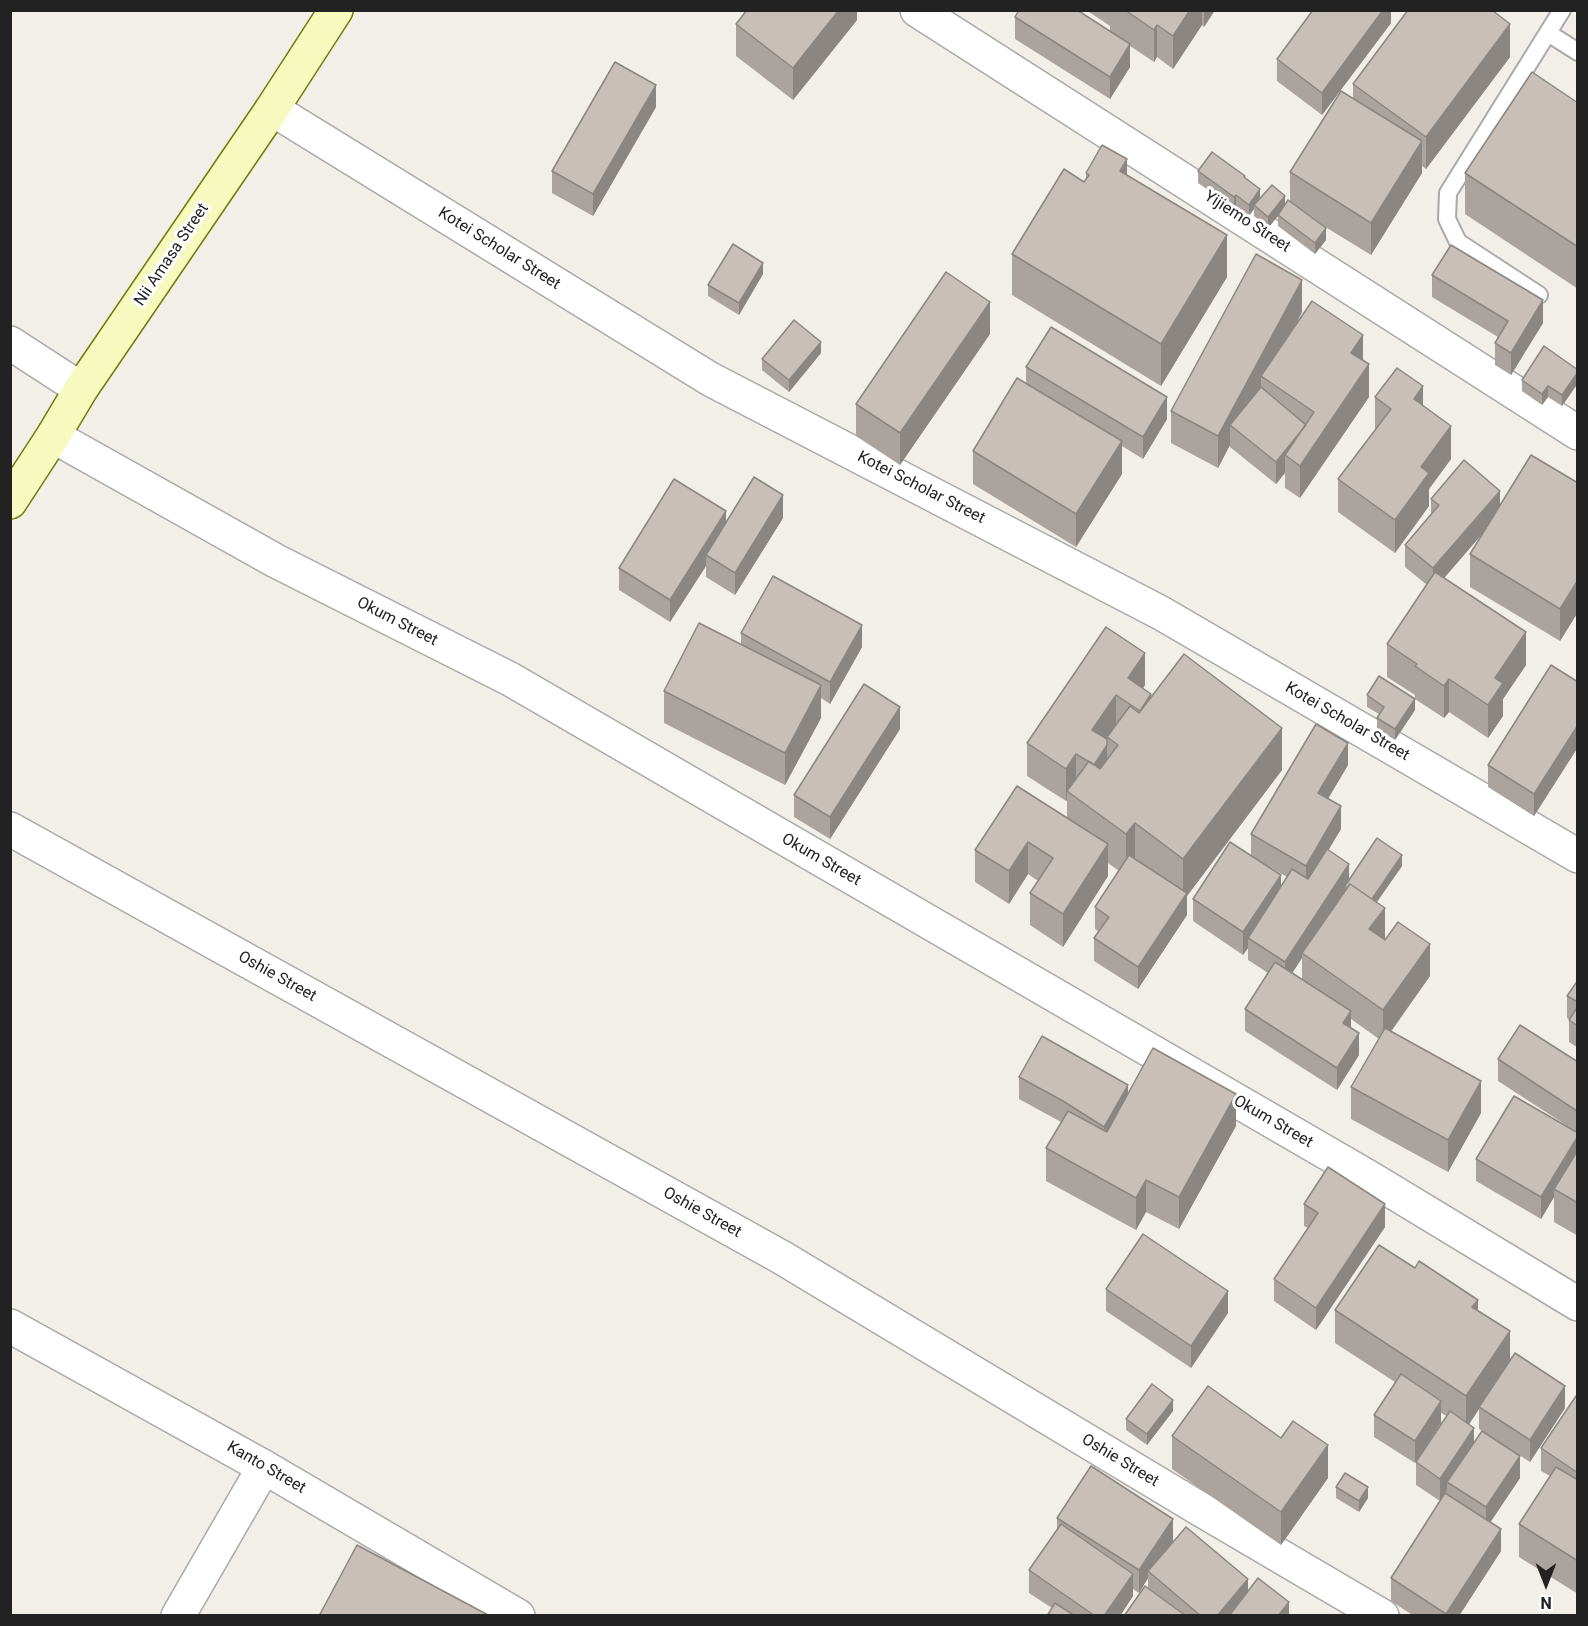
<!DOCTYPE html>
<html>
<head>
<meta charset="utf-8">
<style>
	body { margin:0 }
	#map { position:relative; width:1588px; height:1626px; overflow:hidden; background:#f2efe9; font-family:Roboto,sans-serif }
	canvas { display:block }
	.frame { position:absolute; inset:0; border:12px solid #222; pointer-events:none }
	.north { position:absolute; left:1516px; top:1554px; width:60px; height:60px; -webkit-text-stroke:4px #fff; paint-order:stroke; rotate:180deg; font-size:16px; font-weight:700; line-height:24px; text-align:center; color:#222 }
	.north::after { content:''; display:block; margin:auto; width:21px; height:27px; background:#222; clip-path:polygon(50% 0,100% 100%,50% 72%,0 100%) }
</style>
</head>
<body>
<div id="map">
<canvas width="1588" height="1626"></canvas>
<div class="frame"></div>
<div class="north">N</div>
</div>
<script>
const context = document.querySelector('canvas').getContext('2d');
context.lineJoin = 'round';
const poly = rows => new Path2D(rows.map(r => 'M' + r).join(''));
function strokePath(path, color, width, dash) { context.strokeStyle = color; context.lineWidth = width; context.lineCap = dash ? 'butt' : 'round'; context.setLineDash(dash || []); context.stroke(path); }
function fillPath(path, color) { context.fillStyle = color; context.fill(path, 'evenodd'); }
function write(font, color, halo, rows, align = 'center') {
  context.font = font + ' Roboto,sans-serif'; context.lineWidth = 6; context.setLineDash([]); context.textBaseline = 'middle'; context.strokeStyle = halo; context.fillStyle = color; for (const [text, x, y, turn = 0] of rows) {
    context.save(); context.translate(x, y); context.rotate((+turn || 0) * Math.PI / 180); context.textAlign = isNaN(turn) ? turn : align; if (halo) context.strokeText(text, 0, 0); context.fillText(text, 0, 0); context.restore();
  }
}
const lane = poly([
	[1548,33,1578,52],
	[1539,295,1458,242,1447,219,1448,193,1562,10]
]);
const street = poly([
	[917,10,1578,433],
	[272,109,710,379,1161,613,1578,856],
	[10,343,81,389],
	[53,436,276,561,510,679,1370,1178,1578,1304],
	[10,829,781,1257,1195,1506,1382,1616],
	[10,1326,264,1467,518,1616],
	[178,1616,264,1467]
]);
const secondary = poly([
	[10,502,53,436,81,389,272,109,336,10]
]);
const wall = poly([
	[857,10,857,20,793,100,736,56,736,24],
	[1086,10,1215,10,1204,27,1202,25,1173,69,1157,57,1154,62,1130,46,1130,67,1110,99,1015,39,1015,17,1110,31,1110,26],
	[1391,10,1391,23,1322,115,1277,81,1277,59],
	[1510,57,1426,169,1422,166,1422,173,1371,255,1314,220,1326,240,1315,254,1278,226,1278,216,1268,228,1254,216,1254,209,1249,216,1236,207,1234,208,1198,183,1198,171,1245,178,1260,198,1285,204,1290,201,1290,172,1353,98,1353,84],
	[1578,103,1578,289,1465,214,1465,173],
	[656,107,593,216,552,193,552,171],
	[1086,173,1127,175,1227,277,1161,386,1012,295,1012,254,1086,180],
	[763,274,739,315,708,296,708,285],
	[1432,275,1543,323,1511,375,1495,365,1495,343,1498,337,1432,297],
	[1302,312,1295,326,1363,361,1369,397,1300,498,1285,488,1285,473,1276,484,1230,447,1230,445,1218,468,1171,443,1171,411],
	[1578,322,1578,347,1576,346,1576,324],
	[990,334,900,465,856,436,856,404],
	[821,353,789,392,762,370,762,359],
	[1026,367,1167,419,1143,459,1122,446,1122,474,1076,547,973,484,973,451,1026,384],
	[1578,370,1578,383,1562,406,1548,397,1542,405,1522,391,1522,380],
	[1375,397,1423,406,1451,459,1429,489,1429,506,1395,553,1338,512,1338,479,1375,430],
	[1578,483,1578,612,1560,641,1470,587,1470,554,1484,532,1444,578,1526,665,1503,699,1503,716,1488,738,1449,712,1444,718,1415,699,1415,695,1387,677,1387,644,1427,585,1405,567,1405,545,1431,515,1431,499,1500,505],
	[783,518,735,595,706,577,706,566,670,622,619,590,619,568,726,522],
	[1106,627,1145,685,1143,688,1151,697,1282,770,1187,896,1187,915,1138,989,1094,961,1094,938,1099,932,1095,929,1095,907,1119,871,1108,863,1108,876,1063,947,1030,925,1030,893,1038,881,1028,874,1009,904,975,882,975,850,1067,818,1067,800,1066,801,1027,776,1027,743],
	[741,633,862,647,830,704,821,698,821,718,785,785,664,723,664,691,741,645],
	[1578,682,1578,747,1534,816,1488,787,1488,765],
	[1367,695,1415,710,1395,740,1377,729,1377,718,1379,714,1367,707],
	[900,729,830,839,794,817,794,795],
	[1348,765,1328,799,1341,829,1328,850,1349,880,1402,866,1377,902,1385,940,1430,976,1391,1032,1481,1113,1448,1172,1351,1119,1351,1087,1379,1039,1351,1019,1351,1028,1359,1055,1337,1090,1245,1031,1245,1009,1268,973,1248,960,1248,948,1243,955,1193,921,1193,899,1251,856,1251,834],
	[1258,860,1287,877,1281,886],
	[1302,958,1302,979,1292,973],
	[1578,980,1578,1048,1569,1042,1569,1019,1567,1018,1567,996],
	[1498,1059,1578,1062,1578,1133,1498,1081],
	[1019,1077,1128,1094,1236,1126,1179,1229,1146,1212,1136,1230,1046,1181,1046,1148,1061,1122,1019,1099],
	[1578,1133,1578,1236,1554,1222,1554,1197,1541,1219,1476,1181,1476,1159],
	[1304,1204,1385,1227,1316,1330,1274,1301,1274,1279,1308,1228,1304,1226],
	[1106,1289,1228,1313,1191,1368,1106,1311],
	[1335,1310,1478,1310,1510,1361,1565,1408,1530,1462,1479,1429,1479,1409,1469,1424,1474,1442,1520,1478,1490,1522,1501,1551,1459,1616,1414,1616,1391,1601,1391,1578,1440,1501,1416,1485,1416,1462,1447,1416,1441,1413,1441,1423,1415,1463,1374,1437,1374,1415,1395,1382,1335,1343],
	[1578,1397,1578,1594,1519,1557,1519,1524,1550,1476,1541,1471,1541,1448],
	[1173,1411,1147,1445,1126,1430,1126,1419],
	[1172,1436,1328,1478,1281,1545,1172,1469],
	[1336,1487,1368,1498,1359,1512,1336,1498],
	[1057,1518,1173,1541,1169,1547,1248,1591,1289,1616,1124,1616,1148,1589,1148,1578,1139,1593,1133,1589,1133,1596,1120,1616,1047,1616,1052,1608,1029,1593,1029,1570,1057,1530]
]);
const shadedWall = poly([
	[839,10,857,10,857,20,793,100,793,68],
	[1190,10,1202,10,1202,25,1173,69,1173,36],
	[1204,10,1215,10,1204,27],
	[1383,10,1391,10,1391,23,1322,115,1322,93],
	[1510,24,1510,57,1426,169,1426,137],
	[1157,25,1157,57,1154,62,1154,30],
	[1130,44,1130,67,1110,99,1110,77],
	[656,85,656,107,593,216,593,194],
	[1422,141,1422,173,1371,255,1371,223],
	[1127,159,1127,201,1120,171],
	[1260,189,1260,201,1254,205,1254,209,1249,216,1249,205],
	[1236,195,1236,207,1234,208,1234,197],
	[1285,196,1285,207,1278,215,1278,216,1268,228,1268,217],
	[1326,228,1326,240,1315,254,1315,243],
	[1227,235,1227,277,1161,386,1161,344],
	[763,263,763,274,739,315,739,303],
	[1302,280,1302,312,1266,380,1261,376,1261,388,1230,425,1230,445,1218,468,1218,436],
	[1543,300,1543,323,1511,375,1511,353],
	[990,302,990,334,900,465,900,433],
	[1363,335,1363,368,1351,353],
	[821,342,821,353,789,392,789,380],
	[1369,364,1369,397,1300,498,1300,466],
	[1578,372,1578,383,1562,406,1562,395],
	[1423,386,1423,419,1414,399],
	[1548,386,1548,397,1542,405,1542,394],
	[1167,397,1167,419,1143,459,1143,437],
	[1306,425,1285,455,1285,473,1276,484,1276,462],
	[1451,426,1451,459,1429,489,1429,506,1395,553,1395,520,1421,467],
	[1122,441,1122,474,1076,547,1076,514],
	[1500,491,1500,513,1433,591,1433,568],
	[783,495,783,518,735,595,735,573],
	[726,511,726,533,706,555,706,566,670,622,670,600],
	[1578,580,1578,612,1560,641,1560,609],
	[862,625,862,647,830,704,830,682],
	[1526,632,1526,665,1503,699,1503,716,1488,738,1488,705,1495,678],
	[1145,653,1145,685,1131,706,1128,678],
	[1449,679,1449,712,1444,718,1444,686],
	[821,685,821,718,785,785,785,753],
	[1116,695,1116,728,1107,737,1107,741,1092,730],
	[1415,699,1415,710,1395,740,1395,729],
	[900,707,900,729,830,839,830,817],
	[1578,725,1578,747,1534,816,1534,794],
	[1282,728,1282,770,1187,896,1187,915,1138,989,1138,967,1183,899,1183,859],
	[1348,743,1348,765,1318,815,1318,793],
	[1107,745,1107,778,1094,765],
	[1076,754,1076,786,1067,791,1067,800,1066,801,1066,769],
	[1341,806,1341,829,1306,888,1306,866],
	[1135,823,1135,865,1126,876,1126,834],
	[1028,842,1028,874,1009,904,1009,871],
	[1108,844,1108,876,1063,947,1063,914],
	[1402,855,1402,866,1369,913,1369,902],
	[1349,864,1349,886,1345,886,1345,892,1302,953,1302,958,1285,984,1285,962],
	[1281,875,1281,898,1248,938,1248,948,1243,955,1243,932],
	[1385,908,1385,940,1369,929],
	[1430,944,1430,976,1383,1042,1383,1010],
	[1351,1011,1351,1033,1343,1023],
	[1359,1033,1359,1055,1337,1090,1337,1068],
	[1481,1081,1481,1113,1448,1172,1448,1140],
	[1128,1085,1128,1107,1104,1149,1104,1127],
	[1236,1094,1236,1126,1179,1229,1179,1197],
	[1578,1136,1578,1158,1554,1189,1554,1197,1541,1219,1541,1197],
	[1146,1180,1146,1212,1136,1230,1136,1198],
	[1385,1204,1385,1227,1316,1330,1316,1308],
	[1228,1291,1228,1313,1191,1368,1191,1346],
	[1478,1300,1478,1332,1472,1307],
	[1510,1331,1510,1363,1479,1407,1479,1409,1466,1429,1466,1396],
	[1565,1386,1565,1408,1530,1462,1530,1440],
	[1173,1400,1173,1411,1147,1445,1147,1434],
	[1441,1401,1441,1423,1415,1463,1415,1441],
	[1474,1428,1474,1450,1447,1482,1447,1490,1440,1501,1440,1479],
	[1328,1445,1328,1478,1281,1545,1281,1512],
	[1520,1456,1520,1478,1486,1529,1486,1507],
	[1368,1487,1368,1498,1359,1512,1359,1501],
	[1173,1519,1173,1541,1151,1574,1148,1571,1148,1578,1139,1593,1139,1570],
	[1501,1529,1501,1551,1459,1616,1446,1616,1446,1614],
	[1133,1574,1133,1596,1120,1616,1104,1616],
	[1248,1579,1248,1601,1236,1616,1217,1616],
	[1289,1602,1289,1616,1278,1616]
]);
const building = poly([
	[747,10,839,10,793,68,736,24,747,10],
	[1019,10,1077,10,1130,44,1110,77,1015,17,1019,10],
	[1125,10,1190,10,1173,36,1157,25,1154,30,1125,10],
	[1313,10,1383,10,1322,93,1277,59,1313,10],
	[1408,10,1492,10,1510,24,1426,137,1353,84,1408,10],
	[615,62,656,85,593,194,552,171,615,62],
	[1532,72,1578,103,1578,247,1465,173,1532,72],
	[1341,91,1422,141,1371,223,1290,172,1341,91],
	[1102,145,1127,159,1120,171,1227,235,1161,344,1012,254,1064,169,1084,182,1089,175,1086,173,1102,145],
	[1212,152,1245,176,1244,177,1260,189,1249,205,1236,195,1234,197,1198,171,1212,152],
	[1272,185,1285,196,1268,217,1254,205,1272,185],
	[1288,200,1326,228,1315,243,1278,215,1288,200],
	[733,244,763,263,739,303,708,285,733,244],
	[1451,245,1543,300,1511,353,1495,343,1508,321,1432,275,1451,245],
	[1256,254,1302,280,1218,436,1171,411,1256,254],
	[946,272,990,302,900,433,856,404,946,272],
	[1312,301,1363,335,1351,353,1369,364,1300,466,1285,455,1314,412,1261,376,1312,301],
	[794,320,821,342,789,380,762,359,794,320],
	[1051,327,1167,397,1143,437,1026,367,1051,327],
	[1544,346,1578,370,1578,372,1562,395,1548,386,1542,394,1522,380,1544,346],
	[1397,368,1423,386,1414,399,1451,426,1421,467,1429,473,1395,520,1338,479,1391,409,1375,397,1397,368],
	[1017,378,1122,441,1076,514,973,451,1017,378],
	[1261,387,1306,425,1276,462,1230,425,1261,387],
	[1531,455,1578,483,1578,580,1560,609,1470,554,1531,455],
	[1464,460,1500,491,1433,568,1405,545,1439,505,1431,499,1464,460],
	[754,477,783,495,735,573,706,555,754,477],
	[674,479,726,511,670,600,619,568,674,479],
	[1435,572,1526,632,1495,678,1503,683,1488,705,1449,679,1444,686,1415,666,1417,664,1387,644,1435,572],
	[773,576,862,625,830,682,741,633,773,576],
	[699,623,821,685,785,753,664,691,699,623],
	[1106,627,1145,653,1128,678,1151,694,1140,711,1116,695,1092,730,1107,739,1107,745,1094,765,1076,754,1066,769,1027,743,1106,627],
	[1184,654,1282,728,1183,859,1135,823,1126,834,1067,791,1089,761,1100,769,1118,745,1107,737,1130,706,1139,713,1184,654],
	[1551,665,1578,682,1578,725,1534,794,1488,765,1551,665],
	[1379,676,1415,699,1395,729,1377,718,1384,707,1367,695,1379,676],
	[864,684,900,707,830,817,794,795,864,684],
	[1316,724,1348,743,1318,793,1341,806,1306,866,1251,834,1316,724],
	[1017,786,1108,844,1063,914,1030,893,1053,858,1028,842,1009,871,975,850,1017,786],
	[1377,838,1402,855,1372,899,1350,884,1347,888,1345,886,1377,838],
	[1230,842,1281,875,1243,932,1193,899,1230,842],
	[1327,849,1349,864,1285,962,1248,938,1292,869,1308,879,1327,849],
	[1129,855,1187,893,1138,967,1094,938,1109,917,1095,907,1129,855],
	[1350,884,1385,908,1369,929,1385,940,1398,922,1430,944,1383,1010,1302,953,1350,884],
	[1275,962,1351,1011,1343,1023,1359,1033,1337,1068,1245,1009,1275,962],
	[1578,980,1578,1002,1567,996,1578,980],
	[1578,1006,1578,1026,1569,1020,1578,1006],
	[1520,1025,1578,1062,1577,1111,1498,1059,1520,1025],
	[1385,1028,1481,1081,1448,1140,1351,1087,1385,1028],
	[1042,1036,1128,1085,1104,1127,1063,1101,1019,1077,1042,1036],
	[1153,1048,1236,1094,1179,1197,1146,1180,1136,1198,1046,1148,1068,1111,1107,1132,1153,1048],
	[1514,1096,1578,1133,1578,1136,1541,1197,1476,1159,1514,1096],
	[1578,1150,1578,1203,1554,1189,1578,1150],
	[1328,1167,1385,1204,1316,1308,1274,1279,1318,1213,1304,1204,1328,1167],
	[1143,1234,1228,1291,1191,1346,1106,1289,1143,1234],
	[1379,1245,1415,1268,1419,1261,1478,1300,1472,1307,1510,1331,1466,1396,1335,1310,1379,1245],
	[1515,1353,1565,1386,1530,1440,1479,1407,1515,1353],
	[1401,1374,1441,1401,1415,1441,1374,1415,1401,1374],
	[1152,1384,1173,1400,1147,1434,1126,1419,1152,1384],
	[1208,1386,1281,1438,1293,1421,1328,1445,1281,1512,1172,1436,1208,1386],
	[1576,1396,1578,1397,1578,1473,1541,1448,1576,1396],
	[1450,1411,1474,1428,1440,1479,1416,1462,1450,1411],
	[1482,1431,1520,1456,1486,1507,1447,1482,1482,1431],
	[1091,1466,1173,1519,1139,1570,1057,1518,1091,1466],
	[1556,1467,1578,1480,1578,1561,1519,1524,1556,1467],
	[1345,1473,1368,1487,1359,1501,1336,1487,1345,1473],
	[1445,1493,1501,1529,1446,1614,1391,1578,1445,1493],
	[1061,1524,1133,1574,1104,1616,1095,1616,1029,1570,1061,1524],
	[1186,1527,1248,1579,1217,1616,1201,1616,1148,1571,1186,1527],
	[357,1545,490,1616,319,1616,357,1545],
	[1258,1578,1289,1602,1278,1616,1229,1616,1258,1578],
	[1145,1586,1186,1616,1124,1616,1145,1586],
	[1055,1603,1075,1616,1047,1616,1055,1603]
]);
const streetNames = [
	["Yijiemo Street",1247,222,33],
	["Kotei Scholar Street",499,249,32],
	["Nii Amasa Street",172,255,-56],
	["Kotei Scholar Street",921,488,27],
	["Okum Street",397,622,27],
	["Kotei Scholar Street",1347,722,30],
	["Okum Street",821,860,30],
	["Oshie Street",277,977,29],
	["Okum Street",1273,1122,30],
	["Oshie Street",702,1213,29],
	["Oshie Street",1120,1461,31],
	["Kanto Street",266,1468,30]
];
strokePath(lane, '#a9a9a9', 20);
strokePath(street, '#a9a9a9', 36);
strokePath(secondary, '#707d05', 36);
strokePath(lane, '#fff', 16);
strokePath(street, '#fff', 33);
strokePath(secondary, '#f7fabf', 33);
fillPath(wall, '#aba49e');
fillPath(shadedWall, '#8b8681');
fillPath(building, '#c7bfb8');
strokePath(building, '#8b8681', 1.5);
write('16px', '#222', '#fff', streetNames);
</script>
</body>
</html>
